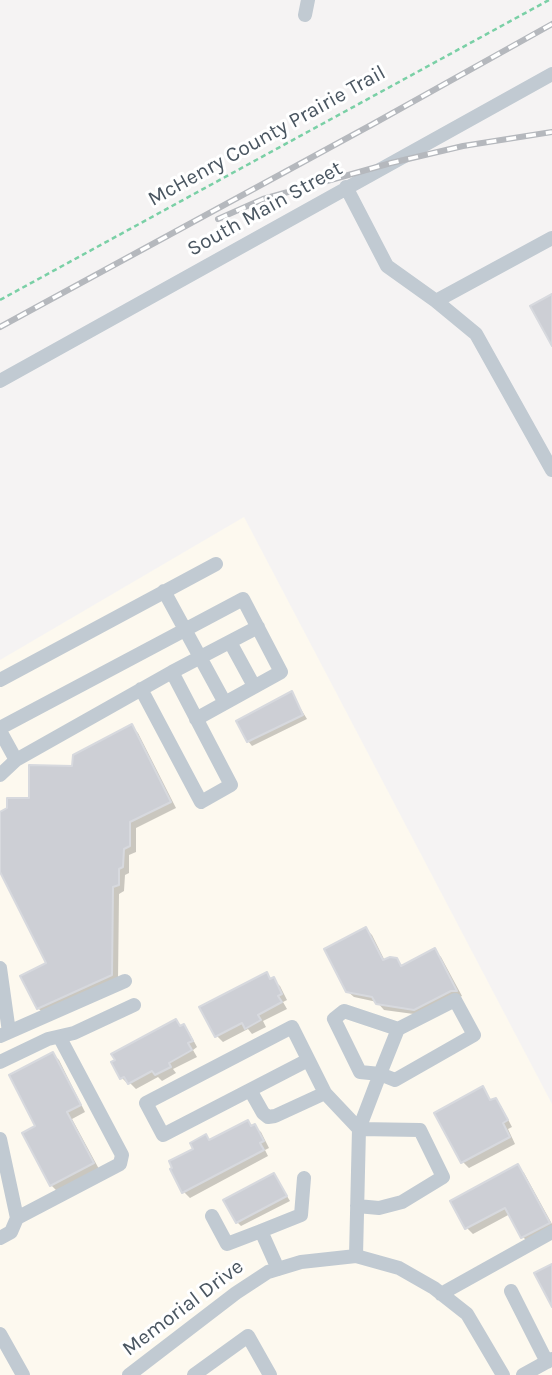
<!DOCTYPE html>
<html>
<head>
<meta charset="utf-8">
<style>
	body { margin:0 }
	canvas { display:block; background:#f5f3f3 }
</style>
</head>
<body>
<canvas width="552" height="1375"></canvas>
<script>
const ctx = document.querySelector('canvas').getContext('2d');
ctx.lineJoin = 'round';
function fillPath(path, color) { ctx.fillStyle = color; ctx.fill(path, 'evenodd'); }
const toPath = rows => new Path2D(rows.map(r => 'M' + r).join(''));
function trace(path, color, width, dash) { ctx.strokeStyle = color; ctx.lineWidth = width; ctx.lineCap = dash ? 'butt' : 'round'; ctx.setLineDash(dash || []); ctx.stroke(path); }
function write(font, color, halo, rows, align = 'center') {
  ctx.font = font + ' Karla,sans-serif'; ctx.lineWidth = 6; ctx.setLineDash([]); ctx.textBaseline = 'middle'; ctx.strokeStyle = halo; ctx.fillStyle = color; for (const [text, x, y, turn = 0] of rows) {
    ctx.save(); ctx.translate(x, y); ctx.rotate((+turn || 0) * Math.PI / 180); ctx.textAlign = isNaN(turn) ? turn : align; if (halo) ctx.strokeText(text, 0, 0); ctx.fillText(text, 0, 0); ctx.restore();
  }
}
const commercial = toPath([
	[244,517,552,1104,552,1375,0,1375,0,660]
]);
const shadow = toPath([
	[291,693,307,719,252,746,248,741],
	[132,727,138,733,176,808,136,828,136,852,129,855,129,873,125,875,124,891,119,894,118,981,44,1014,38,1008,49,964,0,859,0,813,30,800],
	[366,929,372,935,385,961,396,960,404,967,435,951,441,957,462,996,421,1015,384,1010,377,1002,354,997,347,991],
	[266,974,280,986,287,1000,283,1002,287,1009,263,1021,266,1027,252,1034,248,1029,223,1042,217,1036,202,1008],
	[176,1021,189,1032,197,1047,193,1050,197,1057,173,1069,176,1073,162,1081,158,1077,136,1089,130,1083,128,1084,122,1078],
	[53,1054,59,1060,85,1112,72,1119,99,1169,57,1191,51,1185,38,1127],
	[482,1088,492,1101,495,1100,501,1106,512,1127,508,1129,515,1144,469,1168,463,1162,436,1113],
	[248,1122,261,1132,269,1148,265,1150,268,1156,190,1198,184,1192,195,1149,206,1136,211,1142],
	[518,1166,524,1173,552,1224,552,1231,529,1243,523,1237,510,1214,473,1234,467,1228,452,1202],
	[274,1175,290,1201,241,1226,237,1222]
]);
const building = toPath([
	[552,294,552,346,530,306,552,294],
	[292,691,303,715,247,742,236,721,292,691],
	[132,724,171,802,130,822,130,846,124,849,123,867,119,869,119,885,113,887,112,975,37,1009,20,976,46,963,0,872,0,812,7,808,7,798,29,798,29,765,72,766,73,755,132,724],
	[366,927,383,960,390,957,397,958,401,966,435,948,457,991,451,991,414,1010,376,1004,372,997,346,992,324,949,366,927],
	[267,972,270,979,274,977,282,994,278,996,282,1002,258,1015,261,1020,245,1029,242,1023,215,1037,199,1007,267,972],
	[176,1019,180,1026,184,1024,193,1041,188,1043,192,1050,169,1063,171,1067,155,1075,152,1071,128,1084,124,1077,120,1079,111,1062,115,1060,111,1054,176,1019],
	[53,1052,81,1105,67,1112,94,1163,50,1186,22,1133,35,1126,9,1075,53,1052],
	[483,1086,490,1100,496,1098,508,1120,503,1123,510,1137,461,1163,434,1113,483,1086],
	[248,1120,251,1126,255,1124,264,1141,260,1143,264,1150,182,1193,170,1169,172,1168,169,1161,193,1149,190,1143,206,1134,209,1140,248,1120],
	[518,1164,550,1223,521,1238,505,1208,465,1229,450,1201,518,1164],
	[274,1173,287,1196,236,1223,223,1200,274,1173],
	[552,1264,552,1307,534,1273,552,1264]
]);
const path = toPath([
	[0,300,549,0]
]);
const minor = toPath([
	[305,15,308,0],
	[346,187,387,266,436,301,552,238],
	[436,301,476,334,552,470],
	[0,381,552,74],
	[164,591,225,703],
	[230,642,254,686],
	[0,680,216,564],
	[141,689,201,802,231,785,172,672],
	[0,728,243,599,281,672,196,719],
	[0,731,16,760,0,775],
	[16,760,172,672,258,627],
	[0,968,9,1032],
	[0,1036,125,981],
	[308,1060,163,1135,146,1103,292,1027,325,1093,359,1129,420,1130,443,1177,402,1202,379,1208,357,1206],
	[0,1062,48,1039,74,1033,134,1005],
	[250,1090,263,1113,268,1117,275,1116,325,1093],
	[0,1139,17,1218,11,1232,0,1238],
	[212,1216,227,1244,261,1231],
	[17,1218,120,1164,122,1155,60,1038],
	[356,1256,359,1129,380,1074,395,1080,474,1035,455,1000,398,1029,344,1011,334,1019,360,1072,380,1074,398,1029],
	[278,1269,261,1231,301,1215,304,1178],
	[511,1291,547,1362],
	[441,1294,552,1232],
	[0,1334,23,1375],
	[129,1375,236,1293,268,1272,301,1262,356,1256,399,1268,434,1288,467,1314,503,1375],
	[194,1375,248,1336,270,1375],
	[523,1375,552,1359]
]);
const rail = toPath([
	[218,219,263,199,391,163,463,146,552,132],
	[0,327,373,124,552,24]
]);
const streetNames = [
	["McHenry County Prairie Trail",267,136,-29],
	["South Main Street",265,209,-29],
	["Memorial Drive",183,1308,-37]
];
fillPath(commercial, '#fdf9ef');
fillPath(shadow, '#0003');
fillPath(building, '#cdcfd5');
trace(building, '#d7d9de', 2);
trace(path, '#7ad0a6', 2.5, [5, 3.5]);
trace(minor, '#c1cad2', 14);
trace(rail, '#b5b8bd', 6);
trace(rail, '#fff', 3.5, [10]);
write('21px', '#4a5661', '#fff', streetNames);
</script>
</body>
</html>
